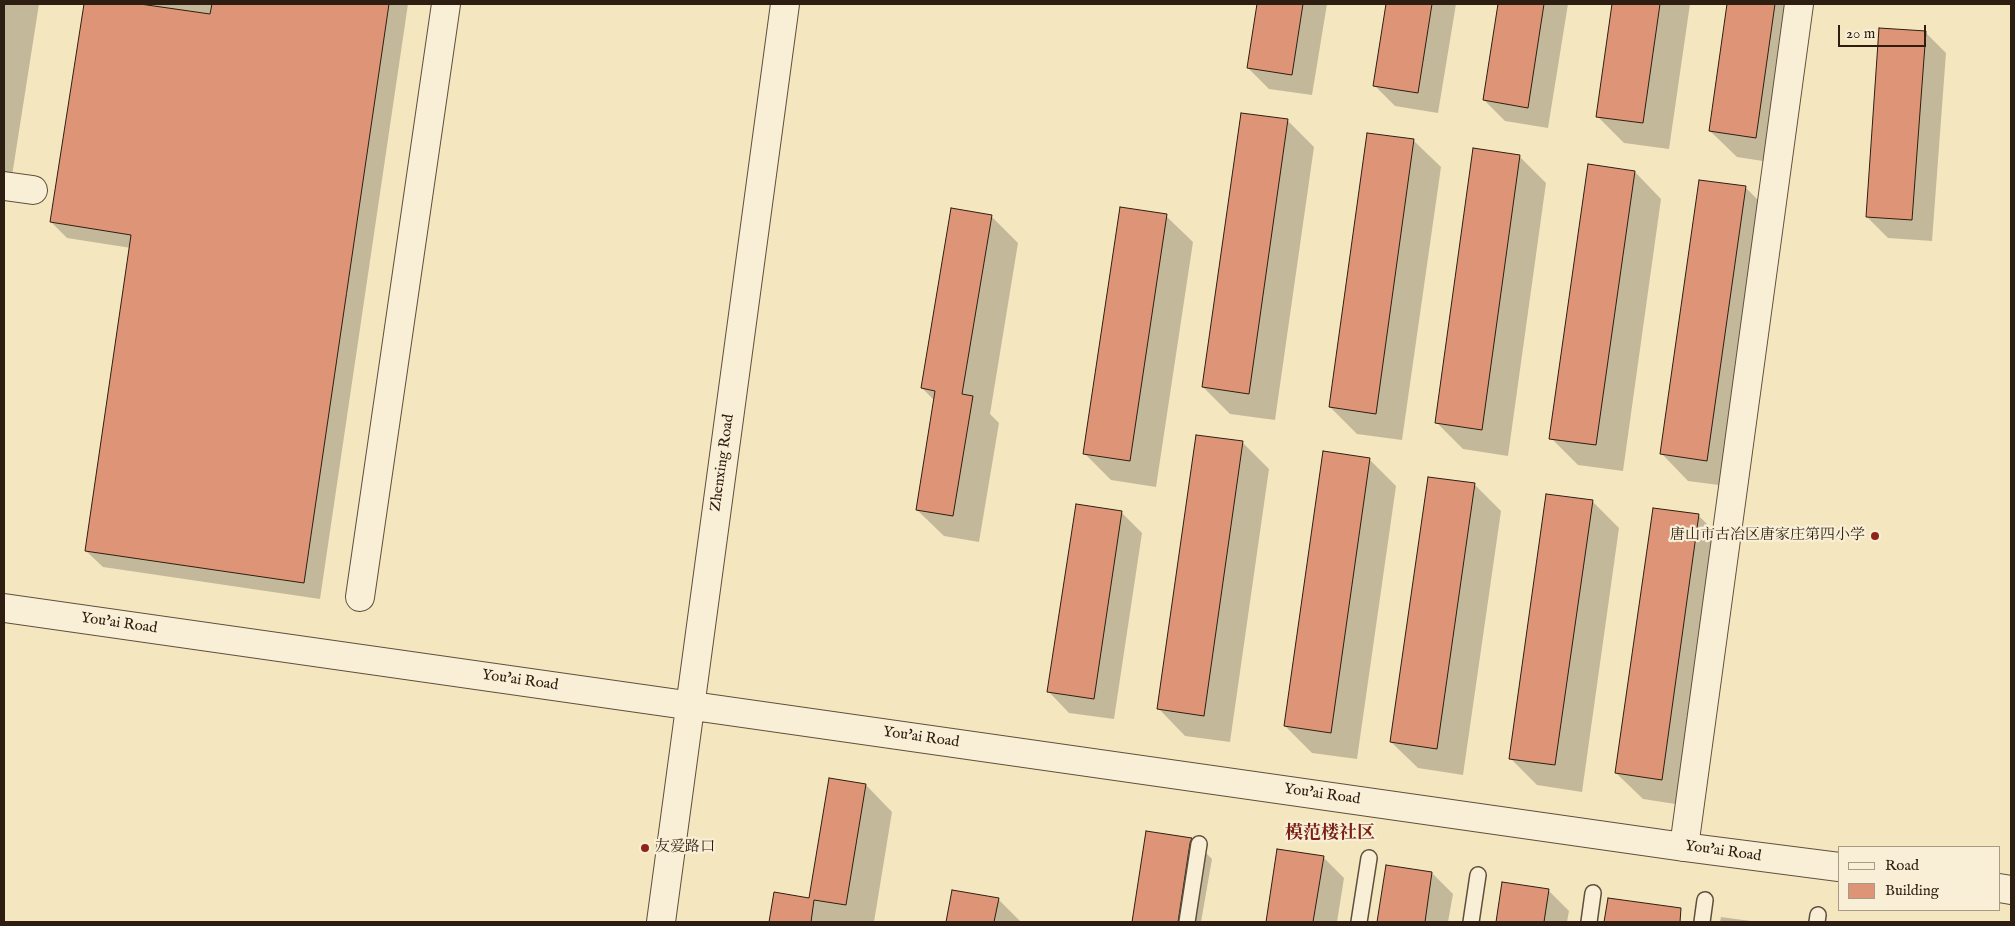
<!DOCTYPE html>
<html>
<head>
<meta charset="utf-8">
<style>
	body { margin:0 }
	#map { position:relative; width:2015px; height:926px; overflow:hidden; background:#f4e7c0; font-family:"IM FELL English",serif }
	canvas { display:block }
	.frame { position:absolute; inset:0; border:5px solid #2d1e11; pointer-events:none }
	.legend { position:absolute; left:1838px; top:846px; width:162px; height:65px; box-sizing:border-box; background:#f8efd6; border:1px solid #a79b87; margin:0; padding:6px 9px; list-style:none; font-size:15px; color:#2d1e11 }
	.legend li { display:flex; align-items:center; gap:10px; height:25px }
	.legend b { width:25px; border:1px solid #a79b87 }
	.scale { position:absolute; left:1838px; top:25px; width:88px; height:22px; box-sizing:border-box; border:2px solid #2d1e11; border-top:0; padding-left:6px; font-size:15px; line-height:18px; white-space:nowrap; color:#2d1e11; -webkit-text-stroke:4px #f8efd6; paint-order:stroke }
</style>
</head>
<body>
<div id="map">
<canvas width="2015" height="926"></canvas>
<div class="frame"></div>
<ul class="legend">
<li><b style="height:6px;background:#f8efd6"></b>Road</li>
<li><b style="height:14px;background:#de9577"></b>Building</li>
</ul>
<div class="scale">20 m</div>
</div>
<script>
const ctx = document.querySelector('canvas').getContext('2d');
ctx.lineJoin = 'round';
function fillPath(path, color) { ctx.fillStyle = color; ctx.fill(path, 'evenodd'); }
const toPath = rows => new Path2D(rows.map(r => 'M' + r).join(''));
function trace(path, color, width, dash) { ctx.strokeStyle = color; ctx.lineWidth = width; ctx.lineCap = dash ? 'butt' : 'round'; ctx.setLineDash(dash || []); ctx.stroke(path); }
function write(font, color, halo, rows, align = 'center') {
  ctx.font = font + ' "IM FELL English","Noto Serif SC",serif'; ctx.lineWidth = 4.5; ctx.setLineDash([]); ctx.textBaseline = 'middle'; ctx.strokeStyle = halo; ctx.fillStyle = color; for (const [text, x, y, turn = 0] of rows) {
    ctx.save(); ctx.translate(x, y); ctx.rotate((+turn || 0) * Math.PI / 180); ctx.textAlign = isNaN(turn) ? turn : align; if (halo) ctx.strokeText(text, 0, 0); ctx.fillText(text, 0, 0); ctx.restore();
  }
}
const shadow = toPath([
	[4,4,39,4,9,195,4,194],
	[85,4,408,4,320,599,103,567,86,551,131,248,67,238,51,222],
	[1258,4,1327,4,1312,95,1269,89,1248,68],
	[1387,4,1456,4,1438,113,1395,106,1374,85],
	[1499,4,1568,4,1548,128,1505,121,1484,100],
	[1613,4,1690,4,1669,149,1624,143,1597,116],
	[1728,4,1805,4,1782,164,1737,157,1710,131],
	[1925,32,1946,53,1932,241,1888,238,1867,217],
	[1287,120,1314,147,1275,420,1230,414,1203,387],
	[1368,134,1414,141,1441,167,1402,440,1357,434,1330,407],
	[1519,156,1546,183,1508,456,1463,449,1436,422],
	[1635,172,1661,199,1623,471,1578,465,1551,438],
	[1746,188,1772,214,1734,487,1688,481,1662,454],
	[991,216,1018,243,990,414,999,423,979,542,944,536,917,510,935,401,922,388],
	[1166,216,1193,242,1156,487,1111,480,1084,453],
	[1242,442,1269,469,1230,742,1185,736,1159,709],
	[1369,459,1396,486,1357,759,1312,753,1285,726],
	[1474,484,1501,511,1463,775,1418,768,1391,742],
	[1592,501,1619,528,1582,792,1537,785,1510,758],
	[1121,512,1142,533,1114,719,1069,713,1049,692],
	[1699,516,1725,542,1688,806,1643,799,1616,773],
	[866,785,892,812,874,922,770,922,775,893,810,899],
	[1147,832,1192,839,1212,859,1201,922,1133,922],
	[1278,851,1323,857,1344,878,1337,922,1267,922],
	[1387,866,1432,873,1453,894,1448,922,1379,922],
	[1503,884,1548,890,1569,911,1567,922,1497,922],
	[953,891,998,899,1021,922,948,922],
	[1609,899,1654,906,1671,922,1606,922],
	[1721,917,1758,922,1720,922]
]);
const building = toPath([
	[84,4,140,4,210,14,212,4,389,4,304,583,85,551,131,235,50,222,84,4],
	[1257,4,1303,4,1292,75,1247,68,1257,4],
	[1386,4,1432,4,1418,93,1373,86,1386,4],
	[1498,4,1544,4,1528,108,1483,100,1498,4],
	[1612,4,1660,4,1643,123,1596,117,1612,4],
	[1727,4,1775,4,1756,138,1709,131,1727,4],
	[1879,28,1926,31,1912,220,1866,217,1879,28],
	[1241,113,1288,119,1249,394,1202,387,1241,113],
	[1367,133,1414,139,1376,414,1329,407,1367,133],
	[1473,148,1520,155,1482,430,1435,423,1473,148],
	[1588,164,1635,171,1596,445,1549,439,1588,164],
	[1699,180,1746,186,1707,461,1660,454,1699,180],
	[1120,207,1167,214,1130,461,1083,454,1120,207],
	[951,208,992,215,962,394,973,396,953,516,916,510,935,391,921,388,951,208],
	[1196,435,1243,441,1204,716,1157,709,1196,435],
	[1323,451,1370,458,1331,733,1284,726,1323,451],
	[1428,477,1475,483,1437,749,1390,742,1428,477],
	[1546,494,1593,500,1555,765,1509,759,1546,494],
	[1076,504,1122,511,1094,699,1047,692,1076,504],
	[1653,508,1699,514,1662,780,1615,773,1653,508],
	[829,778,866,784,846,905,814,900,811,922,769,922,774,892,809,898,829,778],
	[1146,831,1192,838,1190,843,1178,922,1132,922,1146,831],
	[1277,849,1324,856,1313,922,1266,922,1277,849],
	[1386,865,1432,872,1425,922,1377,922,1386,865],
	[1502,882,1549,889,1544,922,1496,922,1502,882],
	[952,890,999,898,994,922,946,922,952,890],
	[1608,898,1681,908,1680,922,1604,922,1608,898]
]);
const service = toPath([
	[1187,922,1199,844],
	[1359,922,1369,858],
	[1471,922,1478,875],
	[1589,922,1593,893],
	[1702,922,1705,900],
	[1817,922,1818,915]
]);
const minor = toPath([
	[4,186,33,190],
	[360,597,446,4],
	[1684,847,1799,4]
]);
const tertiary = toPath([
	[4,608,1684,847,1839,867],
	[1999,888,2011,890],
	[661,922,785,4]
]);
const markers = [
	[1875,536,5,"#8f2418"],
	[645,848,5,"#8f2418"]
];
const streetNames = [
	["Zhenxing Road",723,463,-82],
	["You'ai Road",119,624,8],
	["You'ai Road",520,681,8],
	["You'ai Road",921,738,8],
	["You'ai Road",1322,795,8],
	["You'ai Road",1723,852,8]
];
const poiNames = [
	["唐山市古冶区唐家庄第四小学",1865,536],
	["友爱路口",655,848,"left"]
];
const quarterNames = [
	["模范楼社区",1330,834]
];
fillPath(shadow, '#0003');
fillPath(building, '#de9577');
trace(building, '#2d1e11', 1);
trace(service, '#5f503d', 18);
trace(minor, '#5f503d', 30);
trace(tertiary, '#5f503d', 30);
trace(service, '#f8efd6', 15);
trace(minor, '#f8efd6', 28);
trace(tertiary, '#f8efd6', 28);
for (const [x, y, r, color] of markers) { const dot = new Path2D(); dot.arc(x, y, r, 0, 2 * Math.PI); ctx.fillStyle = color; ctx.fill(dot); trace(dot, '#f8efd6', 2); }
write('15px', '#2d1e11', '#f8efd6', streetNames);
write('15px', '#2d1e11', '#f8efd6', poiNames, 'right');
write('bold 18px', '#7a1f14', '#f8efd6', quarterNames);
</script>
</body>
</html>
